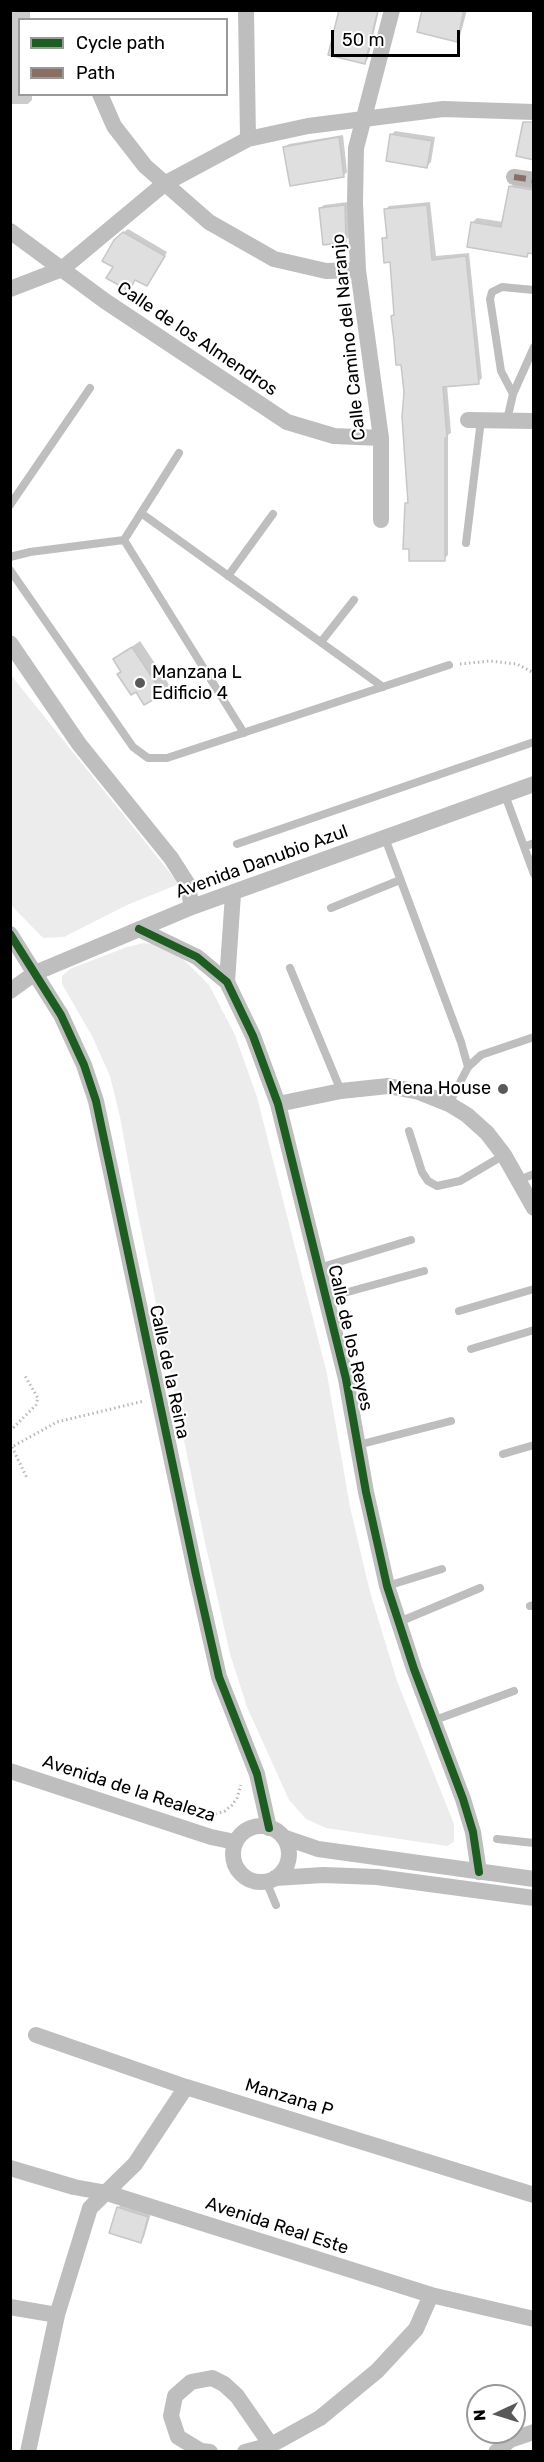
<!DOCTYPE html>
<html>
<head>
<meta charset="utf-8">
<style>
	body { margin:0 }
	#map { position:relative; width:544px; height:2462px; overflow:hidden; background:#fff; font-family:Rubik,sans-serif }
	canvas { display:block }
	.frame { position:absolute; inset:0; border:12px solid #000; pointer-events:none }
	.legend { position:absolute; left:18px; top:18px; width:210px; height:78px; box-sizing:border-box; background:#fff; border:2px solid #999; margin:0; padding:8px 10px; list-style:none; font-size:18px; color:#000 }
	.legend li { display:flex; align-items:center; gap:12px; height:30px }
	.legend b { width:30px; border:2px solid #999 }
	.north { position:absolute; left:466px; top:2384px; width:60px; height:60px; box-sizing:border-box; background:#fff; border:2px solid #999; border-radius:50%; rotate:266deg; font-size:16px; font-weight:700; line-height:24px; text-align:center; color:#000 }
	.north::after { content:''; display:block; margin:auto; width:21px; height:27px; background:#595959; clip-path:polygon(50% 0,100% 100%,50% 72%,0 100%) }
	.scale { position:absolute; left:331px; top:30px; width:129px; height:27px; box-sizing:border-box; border:3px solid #000; border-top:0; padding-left:8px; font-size:18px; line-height:21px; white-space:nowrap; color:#000; -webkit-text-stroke:4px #fff; paint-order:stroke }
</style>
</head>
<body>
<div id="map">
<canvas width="544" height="2462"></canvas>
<div class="frame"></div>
<ul class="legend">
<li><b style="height:8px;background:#1b5e20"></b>Cycle path</li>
<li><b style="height:8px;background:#8d6e63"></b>Path</li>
</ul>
<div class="north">N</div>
<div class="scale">50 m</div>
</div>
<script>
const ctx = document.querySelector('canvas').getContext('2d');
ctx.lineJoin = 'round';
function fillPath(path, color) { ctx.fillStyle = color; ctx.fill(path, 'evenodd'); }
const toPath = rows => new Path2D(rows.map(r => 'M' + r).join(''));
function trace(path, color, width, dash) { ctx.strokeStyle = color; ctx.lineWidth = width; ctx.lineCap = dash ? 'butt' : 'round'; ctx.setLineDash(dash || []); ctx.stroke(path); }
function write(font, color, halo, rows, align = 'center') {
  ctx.font = font + ' Rubik,sans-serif'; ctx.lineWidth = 4.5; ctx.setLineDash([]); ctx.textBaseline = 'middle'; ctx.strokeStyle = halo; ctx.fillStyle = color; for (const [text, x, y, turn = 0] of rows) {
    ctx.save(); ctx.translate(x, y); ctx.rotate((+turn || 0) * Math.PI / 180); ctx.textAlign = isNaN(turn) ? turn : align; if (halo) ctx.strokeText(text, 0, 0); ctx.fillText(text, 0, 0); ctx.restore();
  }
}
const green = toPath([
	[10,674,179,884,127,905,64,937,43,938,11,905],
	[144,943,160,945,179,955,209,985,235,1035,257,1097,327,1374,350,1507,370,1592,397,1681,454,1824,454,1842,447,1846,326,1828,306,1819,289,1800,247,1707,230,1654,204,1538,137,1210,120,1117,110,1076,92,1036,62,984,62,976,70,969,127,947]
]);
const shadow = toPath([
	[10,10,30,10,30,20,20,20,20,94,32,94,32,100,28,104,10,104],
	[341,10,379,10,368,59,364,62],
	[423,10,467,10,460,36,457,40],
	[395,131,435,137,431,162,427,166,391,135],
	[343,135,347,172,344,175,285,147,289,144],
	[515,182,534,186,534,253,530,252,526,256,469,246,473,222,477,218,504,222,511,187],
	[348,202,349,237,346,240,320,208,324,205],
	[430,202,436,256,469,253,482,378,478,382,447,385,451,433,448,435,448,555,444,559,406,503,409,500,405,392,402,363,393,316,395,313,391,261,383,239,388,234,385,210,389,206],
	[128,229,167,252,147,285,136,278,129,289,115,266,119,236],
	[140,641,170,686,162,693,144,703,115,659],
	[121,2204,151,2213,144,2237,141,2241,118,2208]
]);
const building = toPath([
	[339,10,378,10,365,64,328,55,339,10],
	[422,10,464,10,457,42,417,32,422,10],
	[523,122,534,122,534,160,516,156,523,122],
	[390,134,432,141,427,168,386,161,390,134],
	[339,137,344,177,290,186,283,147,339,137],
	[509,186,534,190,534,254,528,253,527,257,467,247,471,222,501,227,509,186],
	[345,205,346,242,323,245,319,208,345,205],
	[427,205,432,260,466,256,479,384,443,387,447,438,445,438,445,561,409,561,409,549,403,549,405,503,408,503,402,417,404,392,401,365,396,365,394,341,391,316,394,315,390,262,384,263,382,238,387,238,384,209,427,205],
	[123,232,165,256,147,286,135,280,129,291,106,278,113,267,102,261,114,240,123,232],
	[132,647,163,694,144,705,136,692,131,695,117,674,121,672,113,659,132,647],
	[117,2207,148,2217,141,2243,109,2233,117,2207]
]);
const path = toPath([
	[460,664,490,661,517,664,534,673],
	[10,1431,36,1405,38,1398,25,1376],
	[10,1443,27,1478],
	[10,1448,57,1422,144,1401],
	[207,1817,225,1811,232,1805,237,1798,241,1785]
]);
const lane = toPath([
	[513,394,501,371,490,299,492,292,502,287,534,290],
	[507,420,513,394,534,347],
	[10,505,90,388],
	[141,513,383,687],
	[124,540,244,733],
	[124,540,179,453],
	[466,543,481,420],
	[10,557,30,552,124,540],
	[10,570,133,747,148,758,167,758,449,665],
	[228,576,273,514],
	[321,642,354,600],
	[505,795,534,874],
	[385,838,461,1042,468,1067],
	[237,844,534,742],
	[524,847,534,843],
	[331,908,400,880],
	[290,968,341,1091],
	[449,1104,468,1067,481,1055,534,1037],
	[409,1131,422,1172,428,1181,437,1186,460,1181,504,1155],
	[519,1180,534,1174],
	[319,1268,411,1240],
	[326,1298,424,1271],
	[459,1311,534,1289],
	[471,1349,534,1330],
	[358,1445,451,1421],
	[503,1454,534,1445],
	[387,1586,442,1569],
	[530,1606,534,1605],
	[399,1622,480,1588],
	[435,1720,514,1691],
	[497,1839,534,1843],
	[266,1881,276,1905]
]);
const street = toPath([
	[246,10,248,139],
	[100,94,114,126,145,166,209,222,274,259,326,271,358,270],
	[514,177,534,180],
	[10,231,105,301,287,422,334,436,381,438],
	[10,289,62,269,164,184,248,139,308,126,443,109,534,112],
	[468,420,534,421],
	[381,520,381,438,358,270,355,203,356,148,392,10],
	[10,643,79,744,171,858,187,883,192,907],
	[139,929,197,957,227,982,253,1036,278,1104,346,1379,366,1492,387,1586,414,1669,463,1799,473,1832,479,1872],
	[10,934,61,1015,84,1065,96,1101,196,1575,219,1677,257,1774,269,1828],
	[227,982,233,894],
	[10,991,35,973,192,907,534,784],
	[278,1104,341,1091,388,1086,419,1092,449,1104,467,1115,487,1133,504,1155,534,1208],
	[10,1771,211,1837,235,1842],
	'233 1854a28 28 0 1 1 56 0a28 28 0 1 1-56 0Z',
	[283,1837,318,1849,534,1879],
	[275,1878,323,1875,377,1877,534,1898],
	[36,2035,186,2087,534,2195],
	[10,2168,74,2187,107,2193,431,2295,534,2319],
	[10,2307,57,2315],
	[28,2452,57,2315,90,2208,135,2164,186,2087],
	[210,2452,201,2451,178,2437,171,2416,175,2396,191,2382,212,2378,224,2384,237,2396,271,2445],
	[245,2452,271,2445,320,2418,377,2371,416,2329,431,2295],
	[496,2452,510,2440,534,2432]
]);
const quiet = toPath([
	[514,177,534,180]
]);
const cycleway = toPath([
	[139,929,197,957,227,982,253,1036,278,1104,346,1379,366,1492,387,1586,414,1669,463,1799,473,1832,479,1872],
	[10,934,61,1015,84,1065,96,1101,196,1575,219,1677,257,1774,269,1828]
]);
const markers = [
	[140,683,6,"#595959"],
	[503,1089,6,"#595959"]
];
const streetNames = [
	["Calle Camino del Naranjo",349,337,-96],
	["Calle de los Almendros",197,339,34],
	["Avenida Danubio Azul",262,862,-20],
	["Calle de los Reyes",350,1338,77],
	["Calle de la Reina",169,1372,78],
	["Avenida de la Realeza",129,1789,18],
	["Manzana P",289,2098,17],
	["Avenida Real Este",277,2226,18]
];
const poiNames = [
	["Manzana L",152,673],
	["Edificio 4",152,694],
	["Mena House",491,1089,"right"]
];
fillPath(green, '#ececec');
fillPath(shadow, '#0003');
fillPath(building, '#dfdfdf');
trace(building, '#c7c7c7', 1.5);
trace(path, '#b9b9b9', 3, [1.5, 3]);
trace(lane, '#bebebe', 8);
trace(street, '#bebebe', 16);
trace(quiet, '#8d6e63', 6, [12, 6]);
trace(cycleway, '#1b5e20', 8);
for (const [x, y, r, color] of markers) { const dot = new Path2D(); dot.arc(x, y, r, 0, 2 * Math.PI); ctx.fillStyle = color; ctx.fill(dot); trace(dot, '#fff', 2); }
write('18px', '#000', '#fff', streetNames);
write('18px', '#000', '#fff', poiNames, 'left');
</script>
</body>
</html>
